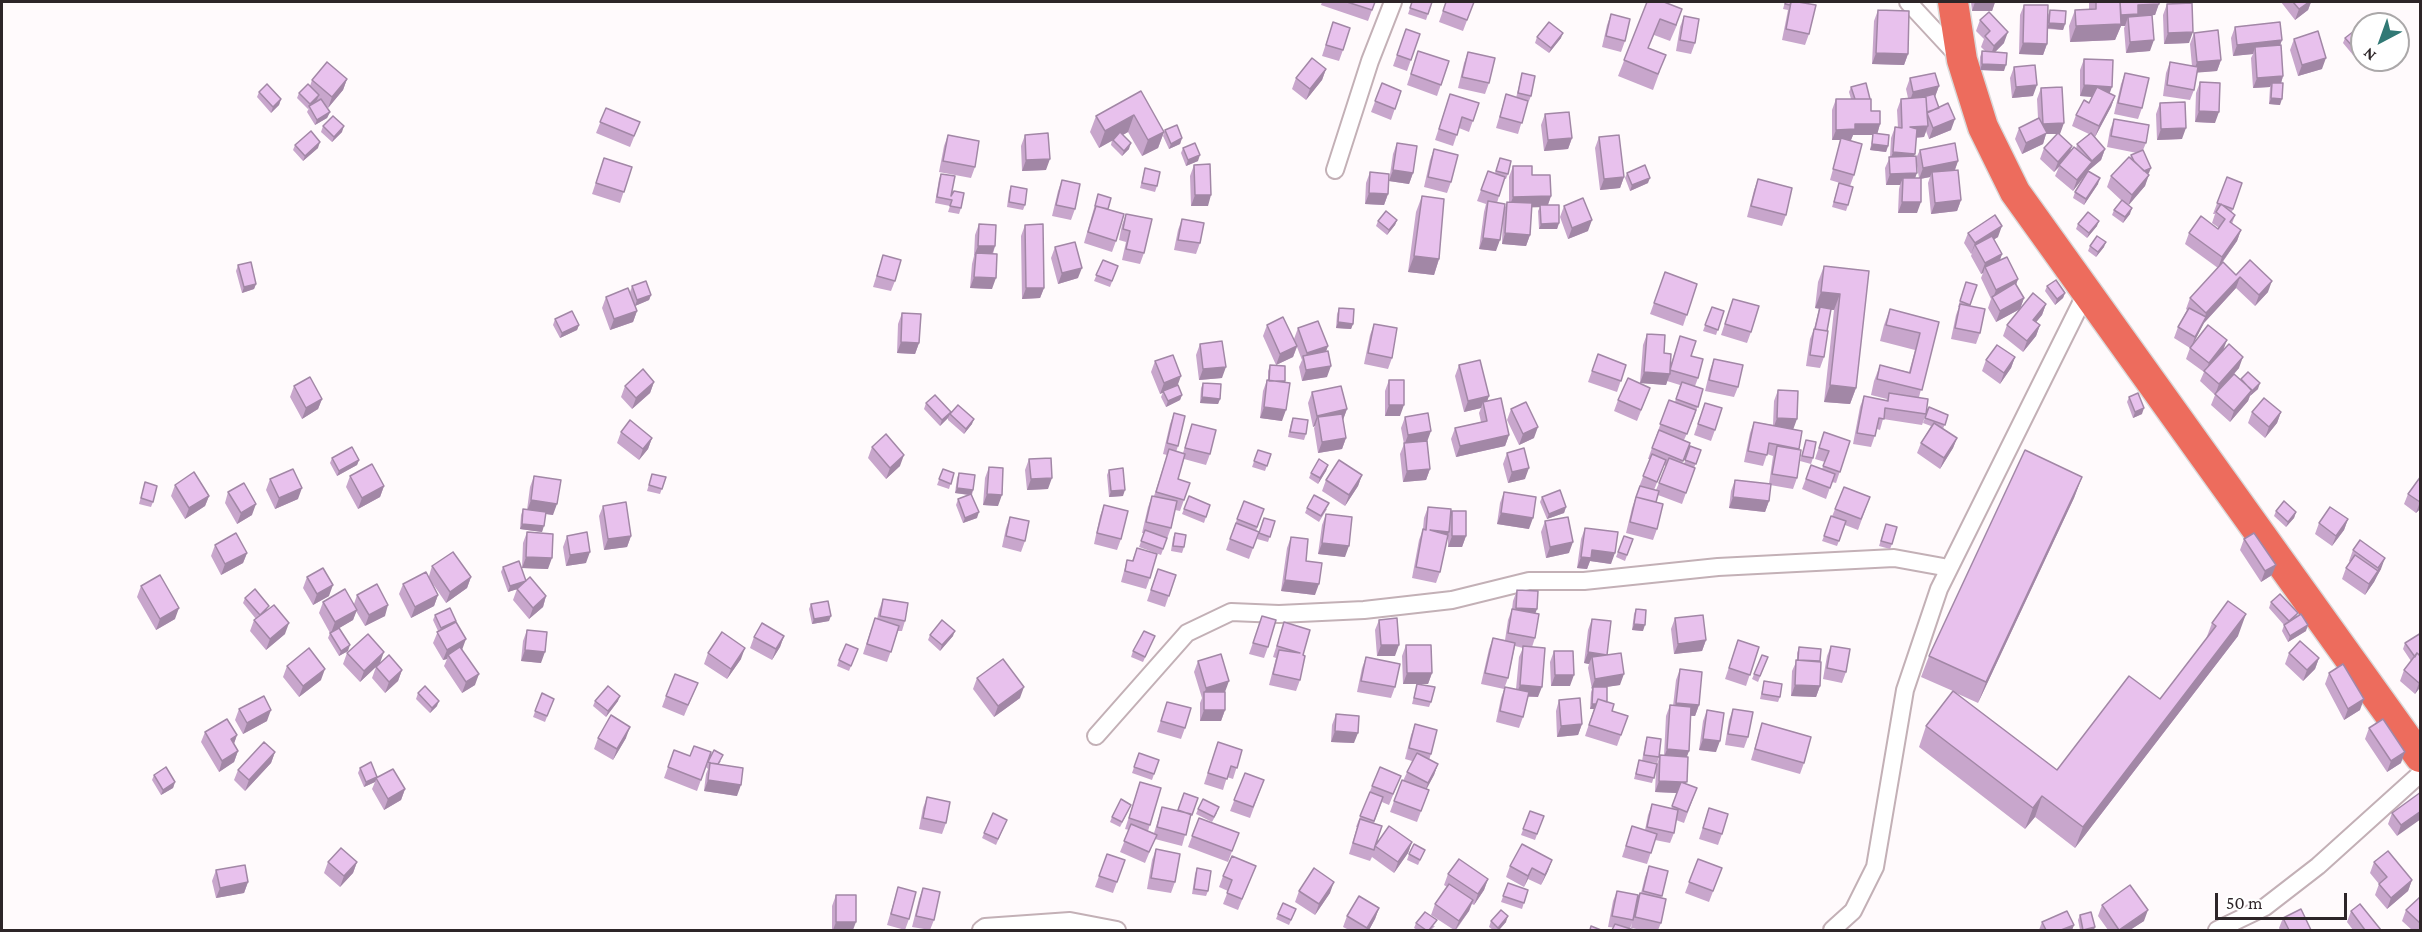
<!DOCTYPE html>
<html>
<head>
<meta charset="utf-8">
<style>
	body { margin:0 }
	#map { position:relative; width:2422px; height:932px; overflow:hidden; background:#fffafc; font-family:"Crimson Pro",serif }
	canvas { display:block }
	.frame { position:absolute; inset:0; border:3px solid #2d2528; pointer-events:none }
	.north { position:absolute; left:2350px; top:12px; width:60px; height:60px; box-sizing:border-box; background:#fff; border:2px solid #aba8a9; border-radius:50%; rotate:221deg; font-size:16px; font-weight:700; line-height:24px; text-align:center; color:#2d2528 }
	.north::after { content:''; display:block; margin:auto; width:21px; height:27px; background:#317975; clip-path:polygon(50% 0,100% 100%,50% 72%,0 100%) }
	.scale { position:absolute; left:2215px; top:893px; width:132px; height:27px; box-sizing:border-box; border:3px solid #2d2528; border-top:0; padding-left:8px; font-size:18px; line-height:21px; white-space:nowrap; color:#2d2528; -webkit-text-stroke:4px #fff; paint-order:stroke }
</style>
</head>
<body>
<div id="map">
<canvas width="2422" height="932"></canvas>
<div class="frame"></div>
<div class="north">N</div>
<div class="scale">50 m</div>
</div>
<script>
const ctx = document.querySelector('canvas').getContext('2d');
ctx.lineJoin = 'round';
const toPath = rows => new Path2D(rows.map(r => 'M' + r).join(''));
function trace(path, color, width, dash) { ctx.strokeStyle = color; ctx.lineWidth = width; ctx.lineCap = dash ? 'butt' : 'round'; ctx.setLineDash(dash || []); ctx.stroke(path); }
function fillPath(path, color) { ctx.fillStyle = color; ctx.fill(path, 'evenodd'); }
const street = toPath([
	[1908,2,1959,57],
	[1335,170,1370,61,1393,2],
	[1096,736,1187,633,1231,612,1279,614,1364,610,1452,600,1529,581,1584,581,1718,567,1894,558,1949,568],
	[981,930,985,927,1070,921,1117,930],
	[1832,930,1853,911,1875,867,1905,690,1939,589,2087,291],
	[2217,930,2265,907,2318,866,2420,774]
]);
const highway = toPath([
	[1953,2,1962,60,1983,127,2015,192,2420,757]
]);
const wall = toPath([
	[1322,2,1375,2,1368,21,1321,5],
	[1412,2,1432,2,1426,20,1408,14],
	[1446,2,1474,2,1463,31,1439,22],
	[1647,2,1677,25,1670,41,1654,35,1648,48,1660,71,1653,90,1618,76],
	[1785,2,1798,2,1809,34,1805,45,1782,40,1788,10,1783,9],
	[1971,2,1995,2,1992,11,1972,11],
	[2089,2,2159,2,2155,15,2138,16,2137,17,2150,51,2126,53,2124,28,2125,26,2121,26,2115,40,2070,42,2069,26,2075,10,2089,9],
	[2281,2,2311,2,2308,10,2295,20],
	[2167,4,2189,43,2164,44,2163,15],
	[2024,5,2048,15,2050,10,2065,24,2063,30,2048,29,2047,44,2043,55,2019,54,2020,15],
	[1878,10,1908,54,1904,65,1872,64,1874,21],
	[1611,14,1625,41,1621,52,1602,47,1607,25],
	[1684,16,1695,43,1691,54,1676,51,1680,27],
	[1980,20,2004,43,1995,52,2004,71,1980,70,1980,57,1982,51,1985,51,1981,47,1984,39,1976,31],
	[1333,22,1343,50,1339,61,1322,56],
	[2235,27,2282,40,2280,45,2283,76,2281,83,2280,105,2269,104,2270,87,2253,88,2251,58,2253,54,2233,56,2231,38],
	[1406,29,1420,34,1407,71,1393,66],
	[2194,33,2221,60,2217,71,2197,72,2194,90,2190,100,2163,96,2166,73,2170,62,2192,66,2190,44],
	[1537,37,1561,38,1549,53,1535,43],
	[2345,38,2362,41,2361,48,2353,55,2343,43],
	[2294,39,2322,69,2298,76,2290,50],
	[1418,51,1449,61,1437,96,1407,85],
	[1468,52,1489,83,1485,94,1458,88,1464,63],
	[2084,59,2109,94,2115,96,2111,107,2095,137,2105,149,2101,160,2088,171,2098,184,2084,205,2073,198,2075,192,2087,173,2073,191,2055,176,2059,167,2054,172,2040,159,2044,148,2058,134,2046,134,2043,144,2022,154,2015,139,2019,128,2038,118,2037,99,2041,88,2060,134,2058,134,2072,146,2069,153,2076,149,2077,144,2089,134,2072,126,2076,115,2089,103,2092,97,2080,96,2080,70],
	[2014,67,2033,96,2012,98,2010,78],
	[1326,69,1322,80,1306,100,1292,89,1296,78],
	[1522,73,1531,96,1529,101,1528,101,1518,134,1496,128,1506,94,1516,98],
	[2125,73,2142,108,2138,119,2114,114,2121,84],
	[1910,78,1939,86,1935,96,1939,108,1951,130,1929,139,1926,131,1924,137,1916,138,1914,156,1916,158,1920,150,1958,161,1955,170,1961,200,1957,211,1931,214,1928,183,1930,177,1921,179,1917,213,1898,213,1899,189,1900,185,1886,185,1885,168,1890,157,1891,138,1895,127,1898,128,1897,110,1901,99,1908,98,1906,89],
	[1917,166,1919,178,1915,178],
	[347,79,343,90,328,108,325,105,330,112,327,118,315,125,307,112,309,108,308,109,297,98,299,93,310,86,312,80],
	[2200,82,2215,123,2195,122,2196,93],
	[1382,83,1401,91,1391,120,1371,112],
	[1851,87,1880,124,1877,134,1888,146,1886,152,1870,150,1873,135,1853,135,1851,140,1849,140,1854,175,1850,186,1830,180,1841,140,1832,140,1832,110,1836,99,1851,99,1849,92],
	[1141,91,1164,132,1158,148,1142,156,1128,132,1123,135,1129,149,1122,156,1111,145,1112,140,1099,148,1090,132,1096,116],
	[259,92,281,99,279,105,271,113,257,97],
	[1450,94,1479,103,1469,132,1459,128,1453,146,1435,140],
	[2160,103,2182,139,2157,140,2156,114],
	[606,108,640,122,630,147,596,133],
	[1545,114,1572,138,1568,149,1544,151,1541,125],
	[2114,119,2146,143,2143,150,2149,173,2148,174,2145,186,2128,205,2130,214,2123,223,2112,215,2114,210,2122,201,2107,187,2111,176,2130,158,2131,155,2137,153,2107,147,2110,130],
	[323,126,342,132,332,142,321,132],
	[1165,130,1182,138,1180,144,1169,149,1163,136],
	[948,135,975,167,971,178,939,172,944,146],
	[1025,135,1046,170,1022,171,1021,146],
	[1599,137,1624,177,1620,188,1600,190,1595,148],
	[1397,143,1413,173,1409,184,1389,181,1393,154],
	[295,145,318,148,303,161,293,150],
	[1183,148,1198,161,1186,166,1181,153],
	[1434,149,1451,182,1447,193,1424,187,1430,160],
	[604,158,632,167,620,203,592,194],
	[1500,158,1508,174,1506,179,1504,179,1497,203,1496,251,1479,249,1484,212,1486,204,1477,201,1488,171,1495,173],
	[1194,165,1208,206,1191,206,1190,176],
	[1513,166,1532,175,1551,196,1548,205,1559,223,1557,229,1539,229,1538,211,1540,207,1532,207,1530,235,1526,246,1502,244,1503,213,1507,202,1509,202,1509,177],
	[1145,168,1157,186,1155,192,1140,188],
	[1370,172,1388,194,1384,205,1365,204,1366,183],
	[1627,173,1648,183,1630,191,1625,178],
	[941,174,951,196,961,208,959,214,948,212,950,206,935,203,939,179],
	[2227,177,2242,183,2232,212,2235,215,2232,224,2241,230,2237,241,2220,266,2268,292,2255,306,2236,288,2204,323,2192,346,2224,349,2239,368,2234,374,2240,380,2258,389,2250,396,2248,401,2230,422,2211,405,2215,395,2200,381,2204,372,2186,359,2190,348,2174,338,2178,327,2187,310,2186,309,2190,298,2218,268,2185,244,2189,233,2219,228,2212,223,2215,214,2213,214],
	[1758,179,1786,215,1782,226,1747,217,1754,190],
	[1062,180,1075,209,1071,220,1052,216,1058,191],
	[1839,183,1848,205,1846,211,1832,207],
	[1011,186,1025,205,1023,210,1007,207,1009,192],
	[1098,194,1108,209,1116,241,1112,252,1084,243],
	[1422,196,1439,259,1434,275,1408,272,1416,212],
	[1564,206,1588,231,1568,239,1560,217],
	[1126,214,1144,253,1140,264,1122,260,1126,242,1119,240,1122,225],
	[1182,219,1200,243,1196,254,1174,250,1178,230],
	[1397,220,1395,225,1387,235,1376,226,1378,221],
	[979,224,995,246,993,254,992,289,970,288,972,264,974,256,975,235],
	[2078,224,2097,226,2087,238,2076,229],
	[1025,225,1044,288,1040,298,1022,299,1021,236],
	[1968,233,1998,237,1994,239,2002,254,2000,260,2018,279,2016,285,2024,298,2020,309,1996,322,1988,308,1991,299,1981,278,1983,273,1981,274,1971,256,1972,253,1971,254,1964,243],
	[2090,246,2104,247,2096,257,2088,251],
	[1055,247,1078,278,1058,284,1051,258],
	[883,255,895,281,891,291,873,287],
	[1103,260,1118,266,1110,287,1094,281],
	[238,265,256,284,254,289,242,293,236,271],
	[1824,266,1869,271,1856,388,1850,404,1824,402,1834,310,1831,310,1827,331,1824,357,1820,368,1806,366,1810,339,1814,329,1819,309,1815,308,1818,282],
	[1665,272,1697,284,1683,326,1650,314],
	[1966,282,1977,285,1970,306,1980,333,1976,344,1951,339,1956,315,1959,307,1958,307],
	[632,286,651,295,649,300,635,306,637,311,633,322,610,330,602,308,606,297,630,292],
	[2047,286,2065,293,2063,298,2055,305,2045,291],
	[1733,299,1751,332,1747,343,1721,335],
	[2046,304,2042,315,2036,322,2040,325,2036,336,2023,352,2003,336,2007,325],
	[1712,307,1724,311,1716,335,1703,331],
	[1339,308,1353,324,1351,329,1336,328,1337,314],
	[1890,309,1939,322,1919,397,1926,414,1922,425,1883,419,1880,430,1877,429,1871,447,1853,444,1860,407,1864,396,1886,400,1887,399,1871,395,1874,381,1880,365,1909,372,1915,350,1880,341,1884,325],
	[902,313,919,343,915,354,897,353,898,324],
	[555,319,579,325,577,330,560,338,553,325],
	[1374,324,1392,358,1388,369,1364,364,1370,335],
	[1267,325,1294,339,1298,328,1328,346,1326,351,1327,377,1302,381,1299,367,1302,360,1297,347,1293,357,1276,365,1263,336],
	[1647,334,1664,353,1670,367,1680,336,1691,356,1698,378,1695,386,1703,389,1694,418,1684,440,1690,443,1682,463,1684,464,1690,446,1701,450,1694,468,1695,468,1682,504,1658,495,1656,502,1657,529,1653,540,1626,533,1632,508,1639,487,1650,459,1648,459,1669,400,1675,402,1680,385,1667,381,1666,385,1640,383,1643,345],
	[1664,465,1666,466,1656,490,1654,490],
	[1200,344,1222,378,1199,380,1196,355],
	[1598,354,1626,365,1617,392,1588,382],
	[2015,357,2011,368,2000,384,1982,371,1986,360],
	[1714,359,1738,387,1734,397,1705,391,1710,370],
	[1155,361,1178,385,1182,395,1180,400,1166,407,1161,397,1163,392,1160,394,1151,372],
	[1270,365,1285,381,1282,421,1260,418,1263,391,1267,380,1268,380,1268,371],
	[1459,365,1489,396,1487,401,1509,435,1505,446,1456,457,1451,439,1455,428,1481,422,1479,413,1481,408,1464,412,1455,376],
	[1389,380,1400,416,1385,416,1385,391],
	[654,382,650,393,632,409,621,397,625,386],
	[1203,383,1220,399,1218,404,1200,403,1201,388],
	[294,386,322,399,318,409,302,419,290,397],
	[1650,388,1637,421,1614,411,1618,400],
	[1778,390,1793,429,1802,431,1798,450,1797,478,1793,489,1770,485,1769,501,1765,512,1729,508,1731,491,1735,480,1769,484,1773,456,1767,454,1763,466,1744,462,1750,433,1754,422,1773,425,1774,401],
	[1312,392,1347,409,1343,419,1346,438,1342,449,1318,453,1314,428,1315,426,1313,427,1308,403],
	[2129,397,2142,414,2133,418,2127,402],
	[926,403,951,412,972,424,964,434,948,420,948,418,940,426,924,409],
	[1705,403,1715,430,1711,441,1694,435],
	[1929,407,1948,415,1943,429,1957,438,1953,448,1940,469,1917,453,1921,443,1931,426,1923,423],
	[1511,409,1534,438,1519,445,1507,420],
	[2252,412,2281,412,2277,423,2265,438,2248,423],
	[1174,413,1178,446,1176,452,1183,453,1192,424,1210,454,1206,465,1184,459,1178,479,1184,500,1180,511,1175,510,1171,528,1161,555,1139,547,1144,533,1142,533,1148,507,1152,496,1154,496,1167,455,1163,454,1170,424],
	[1405,417,1427,442,1430,469,1426,480,1403,482,1400,454,1404,444,1401,428],
	[1293,418,1306,434,1304,440,1288,437,1291,423],
	[621,432,652,438,648,449,639,460,617,443],
	[1824,432,1850,441,1836,483,1832,482,1826,499,1802,489,1811,465,1822,469,1825,462,1815,459],
	[1806,440,1813,458,1811,464,1800,461],
	[872,447,900,466,886,479,868,458],
	[1258,450,1271,454,1265,471,1252,467],
	[1507,453,1525,479,1508,483,1503,464],
	[332,458,359,460,357,465,337,476,330,463],
	[1029,459,1048,489,1027,490,1025,470],
	[1328,465,1326,471,1318,484,1309,478,1311,473],
	[989,467,998,506,983,505,985,478],
	[943,469,954,473,949,489,937,485],
	[1109,470,1123,496,1109,497,1107,475],
	[959,473,973,490,972,495,977,518,963,523,956,505,958,499,968,495,955,493,957,478],
	[652,474,666,477,660,494,647,491],
	[1362,475,1358,486,1345,506,1322,491,1326,480],
	[350,476,384,486,380,497,358,509,346,487],
	[534,476,553,515,545,514,542,532,520,529,521,515,523,509,527,510,530,487],
	[2421,476,2421,508,2416,513,2404,504,2408,494],
	[2082,477,2074,498,1978,703,1956,693,2057,770,2160,699,2206,639,2212,623,2238,636,2075,848,2035,817,2025,829,1919,747,1926,726,1953,691,1921,677,1929,656],
	[270,479,298,499,275,509,266,490],
	[145,482,153,502,151,507,139,504],
	[175,485,209,496,205,506,185,519,171,496],
	[1844,487,1870,497,1858,530,1845,525,1837,546,1822,541],
	[228,492,252,515,237,524,225,503],
	[1504,492,1529,529,1497,524,1500,503],
	[1189,496,1210,505,1204,523,1182,514],
	[1542,497,1566,507,1564,513,1547,519,1540,502],
	[1104,505,1121,539,1117,550,1094,544,1100,516],
	[603,506,631,536,627,547,604,550,599,516],
	[1428,507,1451,515,1452,511,1466,536,1462,547,1448,547,1448,534,1440,572,1436,583,1412,578,1419,540,1423,529,1424,518],
	[1307,508,1327,509,1319,522,1305,513],
	[1264,509,1256,531,1259,532,1249,559,1226,550,1237,519],
	[2276,511,2296,512,2294,518,2286,527,2274,516],
	[1326,514,1345,557,1318,554,1322,525],
	[1010,517,1025,541,1021,552,1002,547,1006,528],
	[1264,518,1275,521,1268,542,1257,539],
	[2348,519,2344,530,2332,546,2315,534,2319,523],
	[1545,521,1569,553,1546,558,1541,532],
	[1886,524,1892,544,1890,549,1879,546],
	[1585,528,1611,564,1590,561,1587,569,1577,568,1581,539],
	[527,532,548,569,522,568,523,543],
	[1175,533,1184,547,1182,553,1171,551,1173,538],
	[567,536,586,563,566,566,563,547],
	[1624,536,1633,539,1625,561,1616,557],
	[1291,537,1315,595,1281,591,1287,548],
	[2244,539,2272,575,2261,582,2240,550],
	[215,545,247,553,243,563,221,575,211,556],
	[1137,548,1150,578,1146,589,1121,582,1127,560,1132,561],
	[2353,550,2381,569,2377,576,2374,582,2365,595,2342,579,2346,568,2350,562,2349,561],
	[432,566,471,577,467,588,446,603,433,584,438,595,434,606,411,618,399,594,403,584,429,576],
	[503,567,526,581,546,596,543,607,529,619,513,600,517,589,508,592,501,572],
	[1158,569,1176,575,1165,607,1147,601],
	[307,577,329,596,313,605,303,588],
	[141,586,175,619,156,630,137,597],
	[1517,590,1535,613,1535,638,1532,647,1538,697,1528,697,1523,717,1519,728,1496,722,1501,698,1505,687,1516,689,1519,657,1523,648,1515,646,1508,678,1504,689,1481,684,1489,649,1493,638,1505,640,1508,620,1512,609,1513,601],
	[357,595,385,616,365,626,356,611,353,620,339,628,348,651,339,656,328,638,330,633,319,613,323,602,354,604],
	[245,598,268,610,285,634,266,650,250,631,254,620,256,619,243,603],
	[883,599,905,621,902,631,898,631,887,662,863,654,871,629,877,619,879,610],
	[2271,602,2298,613,2296,617,2306,631,2288,642,2282,631,2284,625,2269,608],
	[811,604,829,621,812,624,809,609],
	[1636,609,1643,631,1632,630,1634,614],
	[435,615,456,622,462,649,475,685,462,693,444,666,447,659,443,660,433,643,438,631,433,620],
	[1262,616,1268,647,1264,658,1249,654],
	[1675,618,1706,640,1702,651,1674,654,1671,629],
	[1592,619,1620,685,1605,687,1607,702,1612,711,1628,716,1617,746,1585,736,1594,709,1590,709,1591,692,1592,689,1588,668,1589,664,1584,663,1588,630],
	[1379,620,1395,656,1377,656,1375,630],
	[1284,622,1303,655,1300,680,1296,691,1269,685,1276,658,1273,657],
	[527,630,541,663,521,661,523,641],
	[2421,633,2421,686,2415,694,2400,681,2404,670,2411,661,2403,649,2405,643],
	[930,635,953,636,940,651,928,640],
	[784,636,780,647,772,660,750,648,754,637],
	[1155,636,1143,662,1131,657,1133,651],
	[1738,640,1759,647,1746,686,1725,679],
	[1406,645,1432,673,1428,684,1418,684,1431,702,1429,707,1412,704,1417,684,1403,684,1402,656],
	[1831,646,1846,672,1842,683,1823,679,1827,656],
	[1799,647,1820,686,1816,697,1791,696,1792,671,1797,660,1797,653],
	[858,649,849,671,837,666,839,660],
	[1554,651,1570,686,1551,686,1550,662],
	[347,653,402,670,398,681,385,693,372,678,376,667,360,682,343,664],
	[708,653,741,659,727,679,704,664],
	[2289,653,2319,658,2315,669,2303,681,2285,664],
	[1762,655,1768,657,1758,682,1752,679],
	[1366,657,1395,687,1391,698,1357,692,1362,668],
	[1198,661,1225,692,1224,692,1225,710,1221,721,1200,721,1200,703,1202,698,1194,672],
	[287,666,321,680,299,697,283,677],
	[1680,669,1699,705,1695,716,1691,716,1689,751,1686,757,1686,784,1697,788,1684,823,1676,820,1674,833,1670,843,1655,840,1647,864,1622,857,1632,826,1645,830,1648,815,1652,804,1671,809,1677,793,1655,792,1656,770,1652,783,1634,779,1639,760,1657,764,1660,755,1664,756,1666,716,1670,705,1673,706,1676,680],
	[2329,673,2360,710,2344,720,2325,684],
	[977,678,1020,698,994,717,973,689],
	[1764,681,1780,697,1778,702,1760,699],
	[698,683,684,716,662,707,666,696],
	[418,693,437,706,430,713,416,699],
	[542,693,554,699,545,722,533,717],
	[1559,700,1582,724,1578,735,1557,737,1556,711],
	[595,701,618,701,606,717,593,706],
	[1167,702,1185,728,1181,739,1157,732],
	[239,709,267,721,243,734,235,720],
	[1733,709,1748,737,1744,748,1725,745,1729,720],
	[1707,710,1716,752,1699,750,1703,721],
	[1336,714,1354,743,1331,742,1332,725],
	[1762,723,1804,763,1800,774,1751,760],
	[1415,724,1431,754,1429,760,1438,764,1434,775,1426,789,1429,790,1417,822,1390,812,1394,801,1412,761,1405,759,1411,735],
	[2369,728,2401,763,2387,772,2365,739],
	[205,732,237,735,234,744,238,751,234,762,219,772,201,742],
	[1647,737,1659,757,1657,763,1642,761,1645,743],
	[598,738,626,738,613,760,594,749],
	[1218,742,1242,750,1233,779,1227,777,1223,790,1204,784],
	[674,750,690,756,711,752,697,791,664,778],
	[275,752,271,763,245,791,234,780,238,770],
	[1139,753,1159,760,1152,780,1132,773],
	[721,761,719,764,737,796,704,791,706,774,708,769,706,767,708,762],
	[360,768,377,777,405,789,401,800,384,810,372,789,375,782,364,787,358,773],
	[1245,773,1264,780,1250,818,1230,811],
	[154,775,175,782,173,788,161,795,152,780],
	[1401,776,1389,805,1382,802,1374,823,1375,846,1412,842,1408,853,1394,873,1372,857,1370,861,1349,854,1357,827,1356,827,1372,786],
	[1140,782,1161,788,1148,831,1154,833,1162,807,1177,811,1184,793,1198,798,1189,821,1182,846,1155,839,1145,863,1120,852,1129,830,1125,829],
	[2421,792,2397,836,2388,824,2392,813],
	[927,797,946,823,942,834,919,829,923,808],
	[1709,808,1722,834,1718,845,1699,839],
	[1198,809,1217,813,1212,822,1196,814],
	[1129,810,1120,827,1110,822,1112,817],
	[1530,811,1544,816,1535,840,1521,835],
	[993,813,1007,820,996,845,982,838],
	[1199,818,1239,833,1228,862,1188,847],
	[1156,849,1175,882,1171,893,1147,889,1152,860],
	[1425,850,1418,865,1407,860,1409,854],
	[1107,854,1125,860,1113,893,1095,887],
	[1698,859,1722,868,1709,902,1685,893],
	[1552,860,1548,871,1541,885,1528,879,1524,887,1506,877,1510,866],
	[328,862,357,862,353,873,340,887,324,873],
	[2374,862,2412,880,2408,891,2387,909,2375,895,2379,884,2370,873],
	[1256,866,1238,910,1223,904,1228,891,1219,887,1223,876],
	[1649,866,1668,871,1661,898,1661,923,1658,930,1642,930,1631,928,1632,923,1630,929,1608,927,1613,901,1617,891,1636,904,1640,893,1641,893,1645,877],
	[1197,868,1208,891,1206,896,1192,894,1195,874],
	[216,870,248,882,244,893,216,898,212,881],
	[1448,874,1488,879,1484,890,1474,905,1472,904,1469,911,1456,930,1454,930,1431,915,1435,904,1447,887,1444,885],
	[1508,883,1528,890,1522,909,1501,902],
	[898,887,909,919,905,930,887,925],
	[923,888,934,920,930,930,912,927,919,899],
	[1299,891,1330,893,1315,915,1295,902],
	[836,895,853,930,832,930,832,906],
	[2421,896,2421,930,2412,930,2402,921,2406,910],
	[2102,905,2144,921,2130,930,2108,930,2098,916],
	[1379,908,1375,919,1369,930,1349,930,1343,927,1347,916],
	[1296,909,1289,925,1276,919,1278,914],
	[2351,911,2381,930,2353,930,2347,922],
	[2080,915,2094,930,2080,930,2078,920],
	[2283,918,2311,930,2280,930,2279,928],
	[1491,921,1506,922,1499,930,1493,930,1489,927],
	[2042,922,2074,925,2072,930,2039,930],
	[1416,923,1435,926,1431,930,1417,930,1414,928]
]);
const shadedWall = toPath([
	[1975,2,1995,2,1992,11,1972,11],
	[2309,2,2311,2,2308,10,2295,20,2299,9],
	[2159,4,2155,15,2138,16,2134,25,2128,17,2125,26,2121,26,2115,40,2070,42,2076,26,2119,15,2138,5],
	[2049,23,2065,24,2063,30,2047,28],
	[2008,32,2004,43,1990,57,1994,46],
	[2193,32,2189,43,2164,44,2168,33],
	[1563,33,1561,38,1549,53,1551,48],
	[2154,40,2150,51,2126,53,2130,42],
	[2282,40,2278,51,2255,47,2253,54,2233,56,2237,45],
	[2023,43,2047,44,2043,55,2019,54],
	[2362,43,2361,48,2353,55,2355,49],
	[1876,53,1908,54,1904,65,1872,64],
	[2326,58,2322,69,2298,76,2302,65],
	[2221,60,2217,71,2193,73,2197,62],
	[1982,64,2006,65,2004,71,1980,70],
	[1326,69,1322,80,1306,100,1310,89],
	[2283,76,2280,87,2272,83,2270,87,2253,88,2257,78],
	[347,79,343,90,328,108,332,97],
	[2037,85,2033,96,2012,98,2016,87],
	[2084,85,2112,87,2108,98,2080,96],
	[1939,86,1935,97,1909,103,1913,92],
	[319,95,317,100,310,107,309,106,308,109,310,104],
	[2115,96,2111,107,2095,137,2099,126],
	[2271,98,2282,99,2280,105,2269,104],
	[281,99,279,105,271,113,273,107],
	[2199,111,2219,112,2215,123,2195,122],
	[330,112,327,118,315,125,317,120],
	[1134,115,1128,132,1099,148,1105,131],
	[1955,119,1951,130,1929,139,1933,128],
	[2064,123,2060,134,2046,134,2043,144,2022,154,2026,143,2039,135,2043,124],
	[1855,124,1880,124,1877,135,1853,135,1851,140,1832,140,1836,130],
	[344,126,342,132,332,142,334,137],
	[1928,126,1924,137,1906,138,1910,127],
	[2186,128,2182,139,2157,140,2161,129],
	[1164,132,1158,148,1142,156,1148,140],
	[1182,138,1180,144,1169,149,1171,144],
	[1572,138,1568,149,1544,151,1548,140],
	[320,142,318,148,303,161,305,156],
	[1131,143,1129,149,1122,156,1124,151],
	[1872,144,1888,146,1886,152,1870,150],
	[2072,146,2068,157,2054,172,2058,162],
	[2105,149,2101,160,2088,171,2073,191,2077,180,2092,161],
	[1893,152,1915,154,1911,165,1889,163],
	[1200,155,1198,161,1186,166,1188,160],
	[1050,159,1046,170,1022,171,1026,160],
	[1958,161,1954,172,1932,172,1930,177,1919,179,1923,168],
	[2151,168,2149,173,2137,179,2139,173],
	[1393,170,1413,173,1409,184,1389,181],
	[1917,173,1913,184,1903,178,1900,185,1886,185,1890,174],
	[2149,175,2145,186,2128,206,2132,195],
	[1624,177,1620,188,1600,190,1604,179],
	[1650,178,1648,183,1630,191,1632,185],
	[2100,178,2098,184,2084,205,2086,199],
	[1369,193,1388,194,1384,205,1365,204],
	[1195,195,1211,195,1208,206,1191,206],
	[1551,196,1547,207,1509,208,1513,197],
	[1961,200,1957,211,1931,214,1935,203],
	[1902,202,1921,202,1917,213,1898,213],
	[2132,208,2130,214,2123,223,2125,217],
	[1397,220,1395,225,1387,235,1389,230],
	[1592,220,1588,231,1568,239,1572,228],
	[2099,221,2097,226,2087,238,2089,233],
	[1559,223,1557,229,1539,229,1541,224],
	[2002,226,1998,237,1978,250,1975,245,1971,254,1975,243],
	[2241,230,2237,241,2218,268,2222,257],
	[1505,233,1530,235,1526,246,1502,244],
	[1483,238,1500,240,1496,251,1479,249],
	[2106,242,2104,247,2096,257,2098,252],
	[978,246,995,246,991,257,976,253,974,256],
	[2002,254,1998,265,1985,267,1983,273,1981,274,1985,263],
	[1414,256,1439,259,1434,275,1408,272],
	[1082,268,1078,278,1058,284,1062,273],
	[974,277,996,278,992,289,970,288],
	[2240,277,2236,288,2204,323,2191,348,2195,337,2204,321,2206,313],
	[2018,279,2014,290,1993,298,1996,290],
	[2272,281,2268,292,2255,306,2259,295],
	[256,284,254,289,242,293,244,287],
	[1026,288,1044,288,1040,298,1022,299],
	[1821,292,1840,294,1834,310,1815,308],
	[2065,293,2063,298,2055,305,2057,299],
	[651,295,649,300,635,306,637,300],
	[2024,298,2020,309,1996,322,2000,311],
	[2046,304,2042,315,2029,331,2033,320],
	[637,311,633,322,610,330,614,319],
	[1338,322,1353,324,1351,329,1336,328],
	[579,325,577,330,560,338,562,333],
	[2040,325,2036,336,2023,352,2027,341],
	[2227,340,2223,351,2205,374,2209,363],
	[901,342,919,343,915,354,897,353],
	[1297,346,1293,357,1276,365,1280,354],
	[1328,346,1324,357,1304,361,1307,353],
	[2015,357,2011,368,2000,384,2004,373],
	[2243,357,2239,368,2215,395,2219,384],
	[1331,366,1327,377,1302,381,1306,370],
	[1226,367,1222,378,1199,380,1203,369],
	[1644,372,1670,374,1666,385,1640,383],
	[1181,376,1177,387,1160,394,1164,383],
	[654,382,650,393,632,409,636,398],
	[2260,383,2258,389,2250,396,2252,391],
	[1830,385,1856,388,1850,404,1824,402],
	[2252,390,2248,401,2230,422,2234,411],
	[1182,395,1180,400,1166,407,1168,401],
	[1489,396,1485,407,1483,402,1481,408,1464,412,1468,401],
	[1202,397,1220,399,1218,404,1200,403],
	[322,399,318,409,302,419,306,408],
	[1389,405,1404,405,1400,416,1385,416],
	[1264,407,1286,410,1282,421,1260,418],
	[2144,408,2142,414,2133,418,2135,412],
	[1347,409,1343,420,1318,417,1315,426,1313,427,1317,416],
	[951,412,948,418,940,426,942,420],
	[2281,412,2277,423,2265,438,2269,427],
	[1777,418,1797,419,1793,430,1773,429],
	[974,419,972,424,964,434,966,429],
	[1538,427,1534,438,1519,445,1523,434],
	[1431,431,1427,442,1404,446,1408,435],
	[1509,435,1505,446,1456,457,1460,446],
	[652,438,648,449,639,460,643,449],
	[1346,438,1342,449,1318,453,1322,442],
	[1957,438,1953,448,1940,469,1944,458],
	[904,455,900,466,886,479,890,468],
	[359,460,357,465,337,476,339,471],
	[1328,465,1326,471,1318,484,1320,478],
	[1529,468,1525,479,1508,483,1512,472],
	[1430,469,1426,480,1403,482,1407,471],
	[1362,475,1358,486,1345,506,1349,495],
	[2082,477,2074,498,1978,703,1986,682],
	[1052,478,1048,489,1027,490,1031,479],
	[384,486,380,497,358,509,362,498],
	[302,488,298,499,275,509,279,498],
	[957,488,973,490,971,495,955,493],
	[1125,490,1123,496,1109,497,1111,491],
	[987,494,1002,495,998,506,983,505],
	[209,496,205,506,185,519,189,508],
	[1733,497,1769,501,1765,512,1729,508],
	[531,500,557,504,553,515,527,511],
	[2421,502,2421,508,2416,513,2420,502],
	[256,504,252,515,237,524,241,513],
	[1566,507,1564,513,1547,519,1549,514],
	[979,512,977,518,963,523,965,518],
	[2296,512,2294,518,2286,527,2288,522],
	[1501,513,1533,518,1529,529,1497,524],
	[2348,519,2344,530,2332,546,2336,536],
	[522,524,544,526,542,532,520,529],
	[1430,530,1449,532,1445,543],
	[631,536,627,547,604,550,608,539],
	[1452,536,1466,536,1462,547,1448,547],
	[1573,542,1569,553,1546,558,1550,547],
	[1322,543,1349,546,1345,557,1318,554],
	[1592,550,1615,553,1611,564,1590,561,1587,569,1577,568,1581,557],
	[590,552,586,563,566,566,570,555],
	[247,553,243,563,221,575,225,564],
	[526,557,552,558,548,569,522,568],
	[2385,558,2381,569,2377,576,2374,582,2365,595,2369,584],
	[2276,565,2272,575,2261,582,2265,571],
	[471,577,467,588,446,603,450,592],
	[1285,580,1319,584,1315,595,1281,591],
	[526,581,524,587,508,592,510,586],
	[333,585,329,596,313,605,317,594],
	[438,595,434,606,411,618,415,607],
	[546,596,543,607,529,619,533,608],
	[388,605,385,616,365,626,369,615],
	[179,608,175,619,156,630,160,619],
	[1516,608,1537,609,1533,620,1512,619],
	[357,610,353,620,331,633,335,622],
	[2246,614,2238,636,2075,848,2083,827],
	[831,616,829,621,812,624,814,619],
	[289,623,285,634,266,650,270,639],
	[1634,624,1645,625,1643,631,1632,630],
	[2308,625,2306,631,2288,642,2290,636],
	[955,631,953,636,940,651,942,645],
	[784,636,780,647,772,660,776,649],
	[466,639,462,650,448,655,447,659,443,660,447,650],
	[1706,640,1702,651,1674,654,1678,644],
	[350,645,348,651,339,656,341,651],
	[1381,645,1399,645,1395,656,1377,656],
	[745,648,741,659,727,679,731,669],
	[525,650,545,652,541,663,521,661],
	[384,652,380,663,360,682,364,671],
	[1588,652,1607,655,1592,657,1589,664,1584,663],
	[2319,658,2315,669,2303,681,2307,670],
	[325,669,321,680,299,697,303,686],
	[402,670,398,681,385,693,389,682],
	[1407,673,1432,673,1428,684,1403,684],
	[479,674,475,685,462,693,466,682],
	[1624,674,1620,685,1593,689,1593,687,1591,689,1595,679],
	[1555,675,1574,675,1570,686,1551,686],
	[2421,680,2421,686,2415,694,2419,683],
	[1229,681,1225,692,1204,699,1204,695,1206,688],
	[1520,685,1542,687,1538,697,1516,695],
	[1795,685,1820,686,1816,697,1791,696],
	[1024,687,1020,698,994,717,998,706],
	[620,696,618,701,606,717,608,711],
	[2364,699,2360,710,2344,720,2348,709],
	[439,701,437,706,430,713,432,708],
	[1676,703,1699,705,1695,716,1672,714],
	[1592,704,1596,704,1594,709,1590,709],
	[271,710,267,721,243,734,247,723],
	[1204,710,1225,710,1221,721,1200,721],
	[1582,724,1578,735,1557,737,1561,726],
	[630,727,626,738,613,760,617,749],
	[1335,731,1358,733,1354,743,1331,742],
	[237,735,233,746,231,739],
	[1703,739,1720,741,1716,752,1699,750],
	[1667,749,1689,751,1685,762,1663,760],
	[238,751,234,762,219,772,222,761],
	[275,752,271,763,245,791,249,780],
	[2405,752,2401,763,2387,772,2391,761],
	[1438,764,1434,775,1424,794,1428,783],
	[377,777,375,782,364,787,366,782],
	[708,780,741,785,737,796,704,791],
	[1659,781,1681,782,1677,793,1655,792],
	[175,782,173,788,161,795,163,790],
	[405,789,401,800,384,810,388,799],
	[2042,796,2035,817,2025,829,2033,808],
	[2421,811,2421,819,2397,836,2401,825],
	[1412,842,1408,853,1394,873,1398,862],
	[1552,860,1548,871,1541,885,1545,875],
	[357,862,353,873,340,887,344,876],
	[1532,868,1528,879,1524,887,1528,876],
	[1488,879,1484,890,1474,905,1478,894],
	[2412,880,2408,891,2387,909,2391,898],
	[248,882,244,893,216,898,220,888],
	[1334,882,1330,893,1315,915,1319,904],
	[1473,900,1469,911,1455,930,1459,921],
	[1379,908,1375,919,1369,930,1366,930],
	[2148,910,2144,921,2130,930,2119,930],
	[1508,916,1506,922,1499,930,1497,930,1498,928],
	[836,922,856,922,853,930,833,930],
	[2074,925,2072,930,2061,930],
	[2095,927,2094,930,2083,930]
]);
const building = toPath([
	[1347,2,1375,2,1372,10,1347,2],
	[1412,2,1432,2,1428,14,1410,8,1412,2],
	[1446,2,1474,2,1467,20,1443,11,1446,2],
	[1647,2,1664,2,1682,9,1676,25,1660,19,1648,48,1666,55,1658,74,1624,60,1647,2],
	[1786,2,1791,2,1790,5,1785,4,1786,2],
	[1791,2,1798,2,1816,5,1809,34,1786,29,1791,2],
	[2096,2,2120,2,2121,24,2076,26,2075,10,2096,9,2096,2],
	[2120,2,2159,2,2159,4,2138,5,2138,14,2121,15,2120,2],
	[2293,2,2309,2,2299,9,2293,2],
	[2192,3,2193,32,2168,33,2167,4,2192,3],
	[2024,5,2048,5,2047,44,2023,43,2024,5],
	[1878,10,1909,11,1908,54,1876,53,1878,10],
	[2050,10,2066,11,2065,24,2049,23,2050,10],
	[1989,12,2008,32,1994,46,1985,36,1990,31,1980,20,1989,12],
	[1611,14,1630,19,1625,41,1606,36,1611,14],
	[2152,15,2154,40,2130,42,2128,17,2152,15],
	[1684,16,1699,19,1695,43,1680,40,1684,16],
	[1333,22,1350,28,1343,50,1326,45,1333,22],
	[1549,22,1563,33,1551,48,1537,37,1549,22],
	[2280,22,2282,40,2237,45,2235,27,2280,22],
	[1406,29,1420,34,1411,60,1397,55,1406,29],
	[2218,30,2221,60,2197,62,2194,33,2218,30],
	[2318,31,2326,58,2302,65,2294,39,2318,31],
	[2354,31,2362,41,2362,43,2355,49,2345,38,2354,31],
	[2281,45,2283,76,2257,78,2255,47,2281,45],
	[1418,51,1449,61,1441,85,1411,74,1418,51],
	[1982,51,2007,53,2006,65,1982,64,1982,51],
	[1468,52,1495,58,1489,83,1462,77,1468,52],
	[1312,58,1326,69,1310,89,1296,78,1312,58],
	[2084,59,2113,60,2112,87,2084,85,2084,59],
	[327,62,347,79,332,97,312,80,327,62],
	[2170,62,2198,67,2194,90,2167,85,2170,62],
	[2035,65,2037,85,2016,87,2014,67,2035,65],
	[1522,73,1535,76,1531,96,1518,93,1522,73],
	[1935,73,1939,86,1913,92,1910,78,1935,73],
	[2125,73,2149,78,2142,108,2118,103,2125,73],
	[2200,82,2220,83,2219,112,2199,111,2200,82],
	[1382,83,1401,91,1395,109,1375,101,1382,83],
	[1866,83,1870,99,1855,99,1851,87,1866,83],
	[2272,83,2283,83,2282,99,2271,98,2272,83],
	[267,84,281,99,273,107,259,92,267,84],
	[308,84,319,95,310,104,299,93,308,84],
	[2062,87,2064,123,2043,124,2041,88,2062,87],
	[2097,87,2115,96,2099,126,2076,115,2084,100,2089,103,2097,87],
	[1141,91,1164,132,1148,140,1134,115,1105,131,1096,116,1141,91],
	[1450,94,1479,103,1473,121,1462,117,1457,135,1439,129,1450,94],
	[1506,94,1528,101,1522,123,1500,117,1506,94],
	[1934,94,1939,108,1927,112,1926,97,1923,97,1934,94],
	[1926,97,1927,113,1948,103,1955,119,1933,128,1927,113,1928,126,1910,127,1917,129,1915,154,1893,152,1895,127,1902,128,1901,99,1926,97],
	[321,99,330,112,317,120,309,106,321,99],
	[1836,99,1871,99,1871,111,1880,111,1880,124,1855,124,1855,129,1836,130,1836,99],
	[2185,102,2186,128,2161,129,2160,103,2185,102],
	[606,108,640,122,634,136,600,122,606,108],
	[1569,112,1572,138,1548,140,1545,114,1569,112],
	[333,116,344,126,334,137,323,126,333,116],
	[2039,118,2047,133,2026,143,2019,128,2039,118],
	[2114,119,2149,125,2146,143,2111,136,2114,119],
	[1177,125,1182,138,1171,144,1165,130,1177,125],
	[311,131,320,142,305,156,295,145,311,131],
	[1120,132,1131,143,1124,151,1113,140,1120,132],
	[1048,133,1050,159,1026,160,1025,135,1048,133],
	[1873,133,1889,135,1888,146,1872,144,1873,133],
	[2058,133,2072,146,2058,162,2044,148,2058,133],
	[2091,133,2105,149,2092,161,2077,144,2091,133],
	[948,135,979,141,975,167,943,161,948,135],
	[1619,135,1624,177,1604,179,1599,137,1619,135],
	[1841,138,1862,144,1854,175,1833,169,1841,138],
	[1195,143,1200,155,1188,160,1183,148,1195,143],
	[1397,143,1417,146,1413,173,1393,170,1397,143],
	[1955,143,1958,161,1923,168,1920,150,1955,143],
	[2074,147,2092,162,2077,180,2059,165,2074,147],
	[1434,149,1458,155,1451,182,1428,177,1434,149],
	[2143,150,2151,168,2144,171,2134,161,2131,155,2143,150],
	[1916,156,1917,173,1890,174,1889,157,1916,156],
	[2129,157,2149,175,2132,195,2111,176,2129,157],
	[604,158,632,167,624,192,596,183,604,158],
	[1500,158,1511,161,1508,174,1496,171,1500,158],
	[1210,164,1211,195,1195,195,1194,165,1210,164],
	[1645,165,1650,178,1632,185,1627,173,1645,165],
	[1513,166,1532,166,1532,175,1550,175,1551,196,1513,197,1513,166],
	[1145,168,1160,172,1157,186,1142,183,1145,168],
	[1958,170,1961,200,1935,203,1932,172,1958,170],
	[1488,171,1505,177,1499,196,1481,190,1488,171],
	[2088,171,2100,178,2086,199,2075,192,2088,171],
	[1370,172,1389,174,1388,194,1369,193,1370,172],
	[941,174,955,176,951,196,954,191,964,193,961,208,950,206,952,200,937,197,941,174],
	[2227,177,2242,183,2233,209,2217,203,2227,177],
	[1903,178,1921,178,1921,202,1902,202,1903,178],
	[1758,179,1792,188,1786,215,1751,206,1758,179],
	[1062,180,1080,184,1075,209,1056,205,1062,180],
	[1839,183,1853,187,1848,205,1834,202,1839,183],
	[1011,186,1027,189,1025,205,1009,202,1011,186],
	[1098,194,1111,198,1108,209,1095,206,1098,194],
	[1422,196,1444,199,1439,259,1414,256,1422,196],
	[1583,198,1592,220,1572,228,1564,206,1583,198],
	[2122,200,2132,208,2125,217,2114,210,2122,200],
	[1488,201,1505,204,1500,240,1483,238,1488,201],
	[1507,202,1532,203,1530,235,1505,233,1507,202],
	[2221,204,2235,215,2230,222,2241,230,2222,257,2189,233,2201,216,2218,229,2225,219,2216,212,2221,204],
	[1540,205,1559,205,1559,223,1541,224,1540,205],
	[1096,206,1124,214,1116,241,1088,232,1096,206],
	[1386,211,1397,220,1389,230,1378,221,1386,211],
	[2088,212,2099,221,2089,233,2078,224,2088,212],
	[1126,214,1152,219,1144,253,1126,249,1130,231,1123,229,1126,214],
	[1995,215,2002,226,1975,243,1968,233,1995,215],
	[1182,219,1204,223,1200,243,1178,240,1182,219],
	[979,224,996,225,995,246,978,246,979,224],
	[1043,224,1044,288,1026,288,1025,225,1043,224],
	[1992,236,2002,254,1985,263,1975,245,1992,236],
	[2097,236,2106,242,2098,252,2090,246,2097,236],
	[1075,242,1082,268,1062,273,1055,247,1075,242],
	[976,253,997,254,996,278,974,277,976,253],
	[883,255,901,260,895,281,877,276,883,255],
	[2007,257,2018,279,1996,290,1985,267,2007,257],
	[1103,260,1118,266,1112,281,1096,275,1103,260],
	[2250,260,2272,281,2259,295,2240,277,2206,313,2190,298,2223,262,2236,275,2250,260],
	[251,262,256,284,244,287,238,265,251,262],
	[1824,266,1869,271,1856,388,1830,385,1840,294,1821,292,1824,266],
	[1665,272,1697,284,1687,315,1654,303,1665,272],
	[2056,280,2065,293,2057,299,2047,286,2056,280],
	[646,281,651,295,637,300,632,286,646,281],
	[1966,282,1977,285,1970,305,1960,301,1966,282],
	[2015,283,2024,298,2000,311,1992,297,2015,283],
	[628,288,637,311,614,319,606,297,628,288],
	[2033,293,2046,304,2033,320,2040,325,2027,341,2007,325,2033,293],
	[1733,299,1759,306,1751,332,1725,324,1733,299],
	[1960,304,1985,309,1980,333,1955,328,1960,304],
	[1712,307,1724,311,1718,330,1705,325,1712,307],
	[1820,307,1831,309,1827,331,1815,329,1820,307],
	[1339,308,1354,309,1353,324,1338,322,1339,308],
	[2189,308,2206,317,2195,337,2178,327,2189,308],
	[1890,309,1939,322,1922,390,1877,379,1880,365,1910,373,1920,333,1886,325,1890,309],
	[572,311,579,325,562,333,555,319,572,311],
	[902,313,921,314,919,343,901,342,902,313],
	[1283,317,1297,346,1280,354,1267,325,1283,317],
	[1318,321,1328,346,1307,353,1298,328,1318,321],
	[1374,324,1397,328,1392,358,1368,353,1374,324],
	[2208,325,2227,340,2209,363,2190,348,2208,325],
	[1814,329,1828,331,1824,357,1810,355,1814,329],
	[1647,334,1665,335,1664,353,1671,354,1670,370,1680,336,1696,341,1691,356,1703,359,1698,378,1670,370,1670,374,1644,372,1647,334],
	[1222,341,1226,367,1203,369,1200,344,1222,341],
	[2229,344,2243,357,2219,384,2204,371,2229,344],
	[1997,345,2015,357,2004,373,1986,360,1997,345],
	[1328,351,1331,366,1306,370,1303,356,1328,351],
	[1598,354,1626,365,1621,381,1592,371,1598,354],
	[1173,355,1181,376,1164,383,1155,361,1173,355],
	[1714,359,1743,365,1738,387,1709,380,1714,359],
	[1480,360,1489,396,1468,401,1459,365,1480,360],
	[1270,365,1285,366,1285,381,1269,381,1270,365],
	[643,369,654,382,636,398,625,386,643,369],
	[2248,372,2260,383,2252,391,2241,379,2248,372],
	[2234,374,2252,390,2234,411,2215,394,2234,374],
	[310,377,322,399,306,408,294,386,310,377],
	[1628,378,1650,388,1641,410,1618,400,1628,378],
	[1267,380,1290,383,1286,410,1264,407,1267,380],
	[1389,380,1404,380,1404,405,1389,405,1389,380],
	[1682,382,1703,389,1698,407,1676,399,1682,382],
	[1203,383,1221,384,1220,399,1202,397,1203,383],
	[1178,385,1182,395,1168,401,1163,391,1178,385],
	[1341,386,1347,409,1317,416,1312,392,1341,386],
	[1778,390,1798,391,1797,419,1777,418,1778,390],
	[1889,393,1928,399,1926,414,1885,408,1884,419,1879,418,1875,436,1857,433,1864,396,1888,401,1889,393],
	[2138,393,2144,408,2135,412,2129,397,2138,393],
	[935,395,951,412,942,420,926,403,935,395],
	[1501,398,1509,435,1460,446,1455,428,1487,421,1483,402,1501,398],
	[2264,398,2281,412,2269,427,2252,412,2264,398],
	[1669,400,1696,410,1687,434,1660,424,1669,400],
	[1526,402,1538,427,1523,434,1511,409,1526,402],
	[1705,403,1722,408,1715,430,1698,424,1705,403],
	[958,405,974,419,966,429,950,414,958,405],
	[1929,407,1948,415,1945,425,1925,418,1929,407],
	[1174,413,1185,416,1178,446,1167,443,1174,413],
	[1428,413,1431,431,1408,435,1405,417,1428,413],
	[1342,414,1346,438,1322,442,1318,417,1342,414],
	[1293,418,1308,420,1306,434,1290,432,1293,418],
	[630,420,652,438,643,449,621,432,630,420],
	[1754,422,1802,431,1799,449,1769,443,1767,455,1748,451,1754,422],
	[1934,423,1957,438,1944,458,1921,443,1934,423],
	[1192,424,1216,430,1210,454,1185,448,1192,424],
	[1659,430,1690,443,1683,461,1652,448,1659,430],
	[1824,432,1850,441,1840,472,1823,466,1829,451,1819,448,1824,432],
	[886,434,904,455,890,468,872,447,886,434],
	[1806,440,1816,442,1813,458,1802,456,1806,440],
	[1427,441,1430,469,1407,471,1404,443,1427,441],
	[1690,446,1701,450,1696,464,1685,460,1690,446],
	[1777,446,1801,450,1797,478,1772,474,1777,446],
	[352,447,359,460,339,471,332,458,352,447],
	[1524,448,1529,468,1512,472,1507,453,1524,448],
	[1169,449,1185,454,1178,479,1190,483,1184,500,1156,492,1169,449],
	[1258,450,1271,454,1267,466,1254,461,1258,450],
	[2025,450,2082,477,1986,682,1929,656,2025,450],
	[1652,454,1666,460,1657,482,1643,476,1652,454],
	[1051,458,1052,478,1031,479,1029,459,1051,458],
	[1669,458,1695,468,1686,493,1659,483,1669,458],
	[1319,459,1328,465,1320,478,1311,473,1319,459],
	[1339,460,1362,475,1349,495,1326,480,1339,460],
	[372,464,384,486,362,498,350,476,372,464],
	[1811,465,1835,474,1830,488,1806,479,1811,465],
	[989,467,1003,468,1002,495,987,494,989,467],
	[1123,468,1125,490,1111,491,1109,470,1123,468],
	[293,469,302,488,279,498,270,479,293,469],
	[943,469,954,473,951,484,939,479,943,469],
	[194,472,209,496,189,508,175,485,194,472],
	[959,473,975,475,973,490,957,488,959,473],
	[652,474,666,477,662,489,649,485,652,474],
	[534,476,561,480,557,504,531,500,534,476],
	[2421,476,2421,502,2420,502,2408,494,2421,476],
	[1735,480,1771,484,1769,501,1733,497,1735,480],
	[145,482,157,486,153,502,141,498,145,482],
	[244,483,256,504,241,513,228,492,244,483],
	[1640,486,1659,491,1656,502,1636,497,1640,486],
	[1844,487,1870,497,1861,519,1835,509,1844,487],
	[1560,490,1566,507,1549,514,1542,497,1560,490],
	[1504,492,1536,497,1533,518,1501,513,1504,492],
	[971,494,979,512,965,518,958,499,971,494],
	[1314,495,1329,503,1321,516,1307,508,1314,495],
	[1152,496,1177,501,1171,528,1146,522,1152,496],
	[1189,496,1210,505,1206,517,1184,509,1189,496],
	[1636,497,1663,504,1657,529,1630,522,1636,497],
	[1244,501,1264,509,1257,527,1237,519,1244,501],
	[2284,501,2296,512,2288,522,2276,511,2284,501],
	[626,502,631,536,608,539,603,506,626,502],
	[1104,505,1128,511,1121,539,1097,533,1104,505],
	[1428,507,1451,509,1449,532,1430,530,1448,535,1440,572,1416,567,1423,529,1426,530,1428,507],
	[2330,507,2348,519,2336,536,2319,523,2330,507],
	[523,509,546,512,544,526,522,524,523,509],
	[1452,511,1466,511,1466,536,1452,536,1452,511],
	[1326,514,1352,517,1349,546,1322,543,1326,514],
	[1831,516,1846,521,1839,541,1824,536,1831,516],
	[1010,517,1029,521,1025,541,1006,536,1010,517],
	[1568,517,1573,542,1550,547,1545,521,1568,517],
	[1264,518,1275,521,1270,537,1259,533,1264,518],
	[1236,523,1259,532,1253,548,1230,539,1236,523],
	[1886,524,1897,527,1892,544,1881,541,1886,524],
	[1585,528,1618,532,1615,553,1592,550,1591,558,1581,557,1585,528],
	[1145,530,1167,538,1163,549,1141,541,1145,530],
	[527,532,553,534,552,558,526,557,527,532],
	[587,532,590,552,570,555,567,536,587,532],
	[236,533,247,553,225,564,215,545,236,533],
	[1175,533,1186,535,1184,547,1173,546,1175,533],
	[2254,533,2276,565,2265,571,2244,539,2254,533],
	[1624,536,1633,539,1627,555,1618,552,1624,536],
	[1291,537,1308,539,1306,561,1322,563,1319,584,1285,580,1291,537],
	[2360,540,2385,558,2378,568,2353,550,2360,540],
	[1137,548,1157,554,1150,578,1125,571,1127,560,1133,561,1137,548],
	[453,552,471,577,450,592,432,566,453,552],
	[2355,555,2378,571,2369,584,2346,568,2355,555],
	[519,561,526,581,510,586,503,567,519,561],
	[323,568,333,585,317,594,307,577,323,568],
	[1158,569,1176,575,1169,596,1151,590,1158,569],
	[426,572,438,595,415,607,403,584,426,572],
	[160,575,179,608,160,619,141,586,160,575],
	[530,577,546,596,533,608,517,589,530,577],
	[377,584,388,605,369,615,357,595,377,584],
	[255,589,269,606,260,615,245,598,255,589],
	[345,589,357,610,335,622,323,602,345,589],
	[1517,590,1538,591,1537,609,1516,608,1517,590],
	[2280,594,2298,613,2289,621,2271,602,2280,594],
	[883,599,908,603,905,621,880,616,883,599],
	[828,601,831,616,814,619,811,604,828,601],
	[2228,601,2246,614,2083,827,2042,796,2033,808,1926,726,1953,691,2057,770,2129,676,2160,699,2216,626,2212,623,2228,601],
	[274,605,289,623,270,639,254,620,274,605],
	[450,608,456,621,441,628,435,615,450,608],
	[1512,609,1539,614,1535,638,1508,633,1512,609],
	[1636,609,1646,610,1645,625,1634,624,1636,609],
	[2301,614,2308,625,2290,636,2284,625,2301,614],
	[1703,615,1706,640,1678,644,1675,618,1703,615],
	[1262,616,1276,620,1268,647,1253,643,1262,616],
	[875,618,899,626,891,652,867,644,875,618],
	[1397,618,1399,645,1381,645,1379,620,1397,618],
	[1592,619,1611,621,1607,655,1588,652,1592,619],
	[942,620,955,631,942,645,930,635,942,620],
	[456,622,466,639,447,650,437,632,456,622],
	[1284,622,1310,630,1303,655,1305,656,1300,680,1273,674,1279,650,1300,653,1277,646,1284,622],
	[762,623,784,636,776,649,754,637,762,623],
	[339,628,350,645,341,651,330,633,339,628],
	[527,630,547,632,545,652,525,650,527,630],
	[1144,631,1155,636,1145,657,1133,651,1144,631],
	[722,632,745,648,731,669,708,653,722,632],
	[2421,633,2421,654,2419,655,2417,653,2415,657,2405,643,2421,633],
	[368,634,384,652,364,671,347,653,368,634],
	[1493,638,1515,643,1508,678,1485,673,1493,638],
	[1738,640,1759,647,1750,675,1729,668,1738,640],
	[2300,641,2319,658,2307,670,2289,653,2300,641],
	[846,644,858,649,851,666,839,660,846,644],
	[1406,645,1431,645,1432,673,1407,673,1406,645],
	[1523,646,1545,648,1542,687,1520,685,1523,646],
	[1831,646,1850,649,1846,672,1827,668,1831,646],
	[460,647,479,674,466,682,448,655,460,647],
	[1799,647,1821,649,1820,661,1798,660,1799,647],
	[309,648,325,669,303,686,287,666,309,648],
	[1554,651,1573,651,1574,675,1555,675,1554,651],
	[1621,653,1624,674,1595,679,1592,657,1621,653],
	[2417,653,2421,656,2421,680,2419,683,2404,670,2417,653],
	[1221,654,1229,681,1206,688,1198,661,1221,654],
	[389,655,402,670,389,682,376,667,389,655],
	[1762,655,1768,657,1760,676,1754,674,1762,655],
	[1366,657,1400,664,1395,687,1361,681,1366,657],
	[1003,659,1024,687,998,706,977,678,1003,659],
	[1796,660,1821,662,1820,686,1795,685,1796,660],
	[2343,664,2364,699,2348,709,2329,673,2343,664],
	[1680,669,1702,672,1699,705,1676,703,1680,669],
	[675,674,698,683,688,705,666,696,675,674],
	[1764,681,1782,684,1780,697,1762,694,1764,681],
	[1417,684,1435,687,1431,702,1414,698,1417,684],
	[425,686,439,701,432,708,418,693,425,686],
	[608,686,620,696,608,711,595,701,608,686],
	[1505,687,1529,692,1523,717,1500,711,1505,687],
	[1593,687,1607,687,1607,702,1598,699,1596,704,1592,704,1593,687],
	[1204,692,1225,692,1225,710,1204,710,1204,692],
	[542,693,554,699,547,716,535,711,542,693],
	[264,696,271,710,247,723,239,709,264,696],
	[1580,698,1582,724,1561,726,1559,700,1580,698],
	[1598,699,1614,704,1612,711,1628,716,1621,735,1589,725,1598,699],
	[1167,702,1191,708,1185,728,1161,721,1167,702],
	[1670,705,1691,707,1689,751,1667,749,1670,705],
	[1733,709,1753,712,1748,737,1728,734,1733,709],
	[1707,710,1724,713,1720,741,1703,739,1707,710],
	[1336,714,1359,716,1358,733,1335,731,1336,714],
	[611,715,630,727,617,749,598,738,611,715],
	[227,719,237,735,231,739,238,751,222,761,205,732,227,719],
	[2383,719,2405,752,2391,761,2369,728,2383,719],
	[1762,723,1811,737,1804,763,1755,749,1762,723],
	[1415,724,1437,730,1431,754,1409,748,1415,724],
	[1647,737,1661,739,1659,757,1644,755,1647,737],
	[264,742,275,752,249,780,238,770,264,742],
	[1218,742,1242,750,1237,768,1231,766,1227,779,1208,773,1218,742],
	[694,746,711,752,701,780,668,767,674,750,690,756,694,746],
	[714,750,723,755,718,764,711,763,708,762,714,750],
	[1139,753,1159,760,1154,774,1134,767,1139,753],
	[1417,753,1438,764,1428,783,1407,772,1417,753],
	[1660,755,1688,757,1687,782,1681,782,1697,788,1687,812,1672,806,1681,782,1659,781,1660,755],
	[1639,760,1657,764,1654,778,1636,774,1639,760],
	[371,762,377,777,366,782,360,768,371,762],
	[710,763,743,768,741,785,708,780,710,763],
	[166,767,175,782,163,790,154,775,166,767],
	[1380,767,1401,776,1393,794,1372,786,1380,767],
	[393,769,405,789,388,799,376,778,393,769],
	[1245,773,1264,780,1253,807,1234,800,1245,773],
	[1402,780,1429,790,1421,811,1394,801,1402,780],
	[1140,782,1161,788,1150,825,1129,818,1140,782],
	[1370,792,1383,797,1374,821,1360,816,1370,792],
	[2421,792,2421,811,2401,825,2392,813,2421,792],
	[1184,793,1198,798,1192,815,1178,810,1184,793],
	[927,797,950,802,946,823,923,818,927,797],
	[1121,799,1131,805,1122,822,1112,817,1121,799],
	[1203,799,1219,807,1214,817,1198,809,1203,799],
	[1652,804,1678,810,1674,833,1647,827,1652,804],
	[1162,807,1191,814,1186,835,1157,827,1162,807],
	[1709,808,1728,814,1722,834,1703,828,1709,808],
	[1530,811,1544,816,1537,834,1523,829,1530,811],
	[993,813,1007,820,998,839,984,833,993,813],
	[1199,818,1239,833,1232,851,1192,836,1199,818],
	[1360,819,1382,826,1375,846,1389,826,1412,842,1398,862,1375,846,1374,850,1353,843,1360,819],
	[1131,824,1157,835,1149,852,1124,841,1131,824],
	[1632,826,1657,834,1651,853,1626,846,1632,826],
	[1414,844,1425,850,1420,860,1409,854,1414,844],
	[1522,844,1552,860,1545,875,1532,868,1528,876,1510,866,1522,844],
	[341,848,357,862,344,876,328,862,341,848],
	[1156,849,1180,854,1175,882,1151,878,1156,849],
	[2388,851,2412,880,2391,898,2379,884,2387,877,2374,862,2388,851],
	[1107,854,1125,860,1117,882,1099,876,1107,854],
	[1232,856,1256,866,1242,899,1227,893,1232,880,1223,876,1232,856],
	[1459,859,1488,879,1478,894,1448,874,1459,859],
	[1698,859,1722,868,1713,891,1689,882,1698,859],
	[245,865,248,882,220,888,216,870,245,865],
	[1649,866,1668,871,1662,896,1643,891,1649,866],
	[1197,868,1211,871,1208,891,1194,889,1197,868],
	[1314,868,1334,882,1319,904,1299,891,1314,868],
	[1508,883,1528,890,1524,903,1503,896,1508,883],
	[1449,884,1473,900,1459,921,1435,904,1449,884],
	[2130,885,2148,910,2119,930,2102,905,2130,885],
	[898,887,916,892,909,919,891,914,898,887],
	[923,888,940,892,934,920,916,916,923,888],
	[1617,891,1638,895,1633,920,1612,916,1617,891],
	[1640,893,1666,899,1661,923,1635,917,1640,893],
	[836,895,856,895,856,922,836,922,836,895],
	[1359,896,1379,908,1367,928,1347,916,1359,896],
	[2421,896,2421,924,2406,910,2421,896],
	[1283,903,1296,909,1291,920,1278,914,1283,903],
	[2360,904,2381,930,2365,930,2351,911,2360,904],
	[2301,909,2311,930,2289,930,2283,918,2301,909],
	[1501,910,1508,916,1498,928,1491,921,1501,910],
	[2067,911,2074,925,2061,930,2046,930,2042,922,2067,911],
	[1425,912,1437,920,1429,930,1426,930,1416,923,1425,912],
	[2091,912,2095,927,2083,930,2080,915,2091,912],
	[1615,924,1634,930,1612,930,1615,924],
	[1591,926,1601,930,1590,930,1591,926]
]);
trace(street, '#c3b0b6', 20);
trace(highway, '#d9d8d8', 33);
trace(street, '#fff', 16);
trace(highway, '#ed6c5d', 30);
fillPath(wall, '#c8a6cc');
fillPath(shadedWall, '#a287a6');
fillPath(building, '#e8c1ed');
trace(building, '#a287a6', 1.5);
</script>
</body>
</html>
